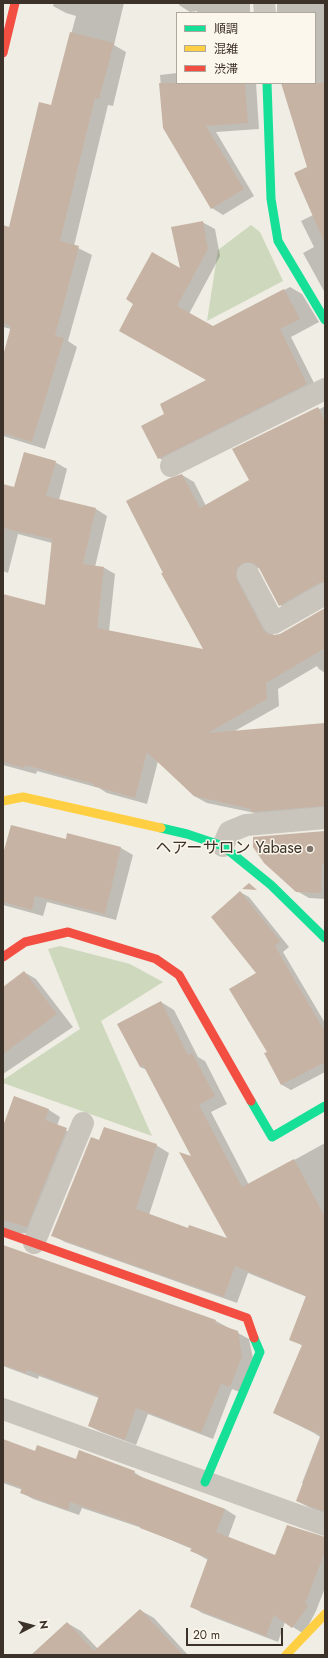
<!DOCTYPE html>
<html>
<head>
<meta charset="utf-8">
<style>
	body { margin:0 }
	#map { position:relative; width:328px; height:1658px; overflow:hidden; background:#f0ede4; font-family:Jost,"Noto Sans JP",sans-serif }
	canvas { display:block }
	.frame { position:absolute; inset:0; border:4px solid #3c3229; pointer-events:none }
	.legend { position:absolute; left:176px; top:12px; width:140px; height:72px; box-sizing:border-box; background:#fcf7ec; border:1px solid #afa89e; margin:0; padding:5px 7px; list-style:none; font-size:12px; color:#3c3229 }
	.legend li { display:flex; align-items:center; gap:8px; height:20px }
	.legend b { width:20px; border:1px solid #afa89e }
	.north { position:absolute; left:12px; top:1606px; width:40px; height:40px; -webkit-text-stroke:3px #fcf7ec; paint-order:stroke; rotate:84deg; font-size:11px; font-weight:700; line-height:16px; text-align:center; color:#3c3229 }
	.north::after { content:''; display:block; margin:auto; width:14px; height:18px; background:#3c3229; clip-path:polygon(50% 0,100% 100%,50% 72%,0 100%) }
	.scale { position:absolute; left:186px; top:1628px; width:97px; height:18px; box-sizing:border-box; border:2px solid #3c3229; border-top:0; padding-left:5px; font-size:12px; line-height:14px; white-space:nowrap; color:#3c3229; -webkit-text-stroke:3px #fcf7ec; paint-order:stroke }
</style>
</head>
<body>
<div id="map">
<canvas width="328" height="1658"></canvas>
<div class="frame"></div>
<ul class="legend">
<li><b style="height:5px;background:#16e098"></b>順調</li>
<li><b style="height:5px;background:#ffcf43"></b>混雑</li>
<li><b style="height:5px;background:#f24e42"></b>渋滞</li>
</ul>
<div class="north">N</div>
<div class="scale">20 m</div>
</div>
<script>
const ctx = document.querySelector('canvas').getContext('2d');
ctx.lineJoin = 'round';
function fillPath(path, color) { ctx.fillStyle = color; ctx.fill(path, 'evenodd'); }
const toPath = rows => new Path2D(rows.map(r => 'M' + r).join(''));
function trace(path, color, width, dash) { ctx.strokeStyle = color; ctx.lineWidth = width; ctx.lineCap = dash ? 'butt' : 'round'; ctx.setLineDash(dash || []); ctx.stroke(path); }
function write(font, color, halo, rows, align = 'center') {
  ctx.font = font + ' Jost,"Noto Sans JP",sans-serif'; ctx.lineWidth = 3; ctx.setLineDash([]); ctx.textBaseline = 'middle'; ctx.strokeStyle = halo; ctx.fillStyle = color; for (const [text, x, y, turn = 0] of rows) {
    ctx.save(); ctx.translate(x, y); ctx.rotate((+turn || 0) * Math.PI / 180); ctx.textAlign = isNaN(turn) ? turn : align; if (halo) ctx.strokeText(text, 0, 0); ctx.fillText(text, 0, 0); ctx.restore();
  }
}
const green = toPath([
	[251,225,260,232,283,281,207,321,218,250],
	[60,946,130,964,163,982,101,1021,152,1136,3,1083,3,1080,80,1029,48,949]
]);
const shadow = toPath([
	[54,3,124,3,114,45,126,52,113,106,108,105,74,246,92,255,68,341,77,347,45,449,3,436,3,358,11,329,3,327,3,226,10,228,52,106,76,16,66,13,53,6],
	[179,3,250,3,250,13,197,13,197,11,190,12,179,5],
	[277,3,325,3,325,293,303,253,314,247,301,221,313,215,308,167,282,83,315,83,315,13,277,13],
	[177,73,177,83,256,83,259,129,216,132,254,196,223,215,212,208,164,128,160,75],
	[202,222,215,229,220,256,189,314,213,327,290,287,302,294,319,322,291,337,318,391,171,465,159,458,166,414,208,380,120,331,181,269],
	[325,406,325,593,292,612,280,605,260,568,255,569,249,588,274,636,281,635,325,610,325,673,319,669,317,666,278,689,279,706,233,732,325,724,325,813,264,818,255,813,207,803,194,796,158,761,147,804,107,793,99,788,37,771,36,774,3,765,3,595,46,606,52,543,18,534,8,573,3,571,3,485,15,488,55,462,67,469,59,500,96,509,107,516,95,567,103,567,115,574,109,631,205,651,164,574,182,475,194,482,206,506,250,481,317,408,320,409],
	[325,832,325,899,309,898,297,891],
	[68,835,121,848,133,855,116,920,47,902,43,916,3,905,3,856,67,841],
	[240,892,249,897,289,947,283,952,325,1023,325,1072,291,1090,282,1085,265,1054,268,1052,258,974],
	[24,972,36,979,73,1027,3,1074,3,988],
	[161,1002,174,1010,198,1057,205,1061,227,1104,211,1112,249,1185,325,1143,325,1514,310,1508,297,1501,304,1484,302,1483,320,1437,314,1433,274,1413,303,1346,291,1339,307,1297,248,1273,237,1303,65,1242,52,1235,100,1142,156,1145,169,1153,149,1215,189,1230,229,1240,193,1158,147,1070,140,1067],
	[14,1097,49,1110,60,1117,57,1126,78,1136,39,1233,3,1234,3,1129],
	[3,1244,5,1247,216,1321,249,1339,254,1363,242,1393,232,1389,213,1439,148,1414,136,1445,101,1432,89,1426,99,1398,39,1376,38,1379,3,1366],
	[3,1440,36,1452,134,1472,146,1480,225,1509,236,1516,228,1538,276,1556,325,1541,325,1588,316,1611,304,1634,285,1622,278,1642,202,1613,191,1606,208,1560,192,1551,192,1549,145,1529,82,1508,79,1515,33,1499,22,1493,23,1490,3,1483],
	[140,1610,154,1618,188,1655,52,1655,67,1623,81,1631,98,1649]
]);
const building = toPath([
	[70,32,114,43,99,99,95,98,60,241,79,246,55,336,64,338,32,442,3,433,3,356,11,326,3,323,3,225,9,227,39,102,51,105],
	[159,83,245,83,248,123,206,126,244,189,211,209,163,128],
	[281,83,325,83,325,244,294,173,307,167],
	[203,221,208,249,177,306,213,326,284,289,300,319,280,329,307,384,158,459,141,426,164,414,160,404,206,380,119,331,133,304,126,299,152,252,180,268,171,227],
	[318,407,325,422,325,582,319,583,279,606,259,568,255,564,249,562,243,563,237,568,236,574,237,580,263,629,268,634,274,635,280,634,325,608,325,648,266,683,267,699,208,733,325,723,325,806,251,812,251,809,194,796,147,752,135,798,94,786,94,784,25,765,24,768,3,762,3,594,45,605,52,539,3,528,3,484,14,487,24,452,56,461,46,496,96,508,83,564,104,567,97,628,203,649,161,573,163,573,126,501,170,478,182,474,200,508,249,480,232,449],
	[11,825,66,839,67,833,121,847,105,914,35,896,32,910,3,902,3,854],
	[325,831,325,864,322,864,321,893,296,892,264,863,253,847,253,837],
	[249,883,257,890,242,889],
	[240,891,280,941,275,946,325,1032,325,1062,281,1085,264,1053,267,1052,229,989,256,973,211,917],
	[24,971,57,1014,3,1054,3,987],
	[161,1001,188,1055,192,1053,215,1096,199,1105,242,1187,294,1159,325,1217,325,1512,296,1501,321,1435,273,1413,302,1345,289,1340,306,1296,235,1266,224,1297,51,1236,91,1137,99,1140,104,1127,157,1144,136,1209,188,1228,189,1225,227,1238,179,1152,191,1156,143,1065,140,1067,117,1024],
	[14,1096,49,1109,45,1120,67,1128,27,1227,3,1220,3,1126],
	[3,1245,216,1320,215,1323,238,1331,242,1356,230,1387,221,1384,201,1433,136,1408,125,1440,88,1426,99,1396,27,1370,26,1373,3,1365],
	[3,1439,35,1451,37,1445,76,1459,79,1450,135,1471,134,1474,225,1509,216,1532,275,1555,287,1525,325,1537,325,1551,305,1604,308,1606,292,1628,274,1615,266,1636,190,1607,208,1558,190,1551,192,1548,140,1528,140,1526,70,1502,68,1510,20,1493,22,1488,3,1481],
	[140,1609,183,1655,31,1655,67,1622,94,1651]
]);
const street = toPath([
	[264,3,265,13],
	[171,466,325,389],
	[248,574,274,623,325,594],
	[223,846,229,832,246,825,325,818],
	[34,1243,83,1123],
	[3,1409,325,1525]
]);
const fast = toPath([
	[267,83,271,199,278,241,325,320],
	[161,828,187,834,223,846,271,885,325,938],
	[251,1101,272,1137,325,1106],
	[205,1482,260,1352,254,1338]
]);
const slow = toPath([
	[3,801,23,797,161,828],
	[286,1655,325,1614]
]);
const jam = toPath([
	[3,53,15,3],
	[3,957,25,942,68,932,156,959,179,975,251,1101],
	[3,1232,247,1318,254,1338]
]);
const markers = [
	[310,849,4,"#7b736a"]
];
const poiNames = [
	["ヘアーサロン Yabase",302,849]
];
fillPath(green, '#cdd8bc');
fillPath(shadow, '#0003');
fillPath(building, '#c6b3a4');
trace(street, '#cac5bc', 22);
trace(fast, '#16e098', 9);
trace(slow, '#ffcf43', 9);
trace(jam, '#f24e42', 9);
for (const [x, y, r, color] of markers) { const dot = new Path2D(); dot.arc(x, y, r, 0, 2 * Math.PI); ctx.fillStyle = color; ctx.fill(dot); trace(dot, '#fcf7ec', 1.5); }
write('16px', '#3c3229', '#fcf7ec', poiNames, 'right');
</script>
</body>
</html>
